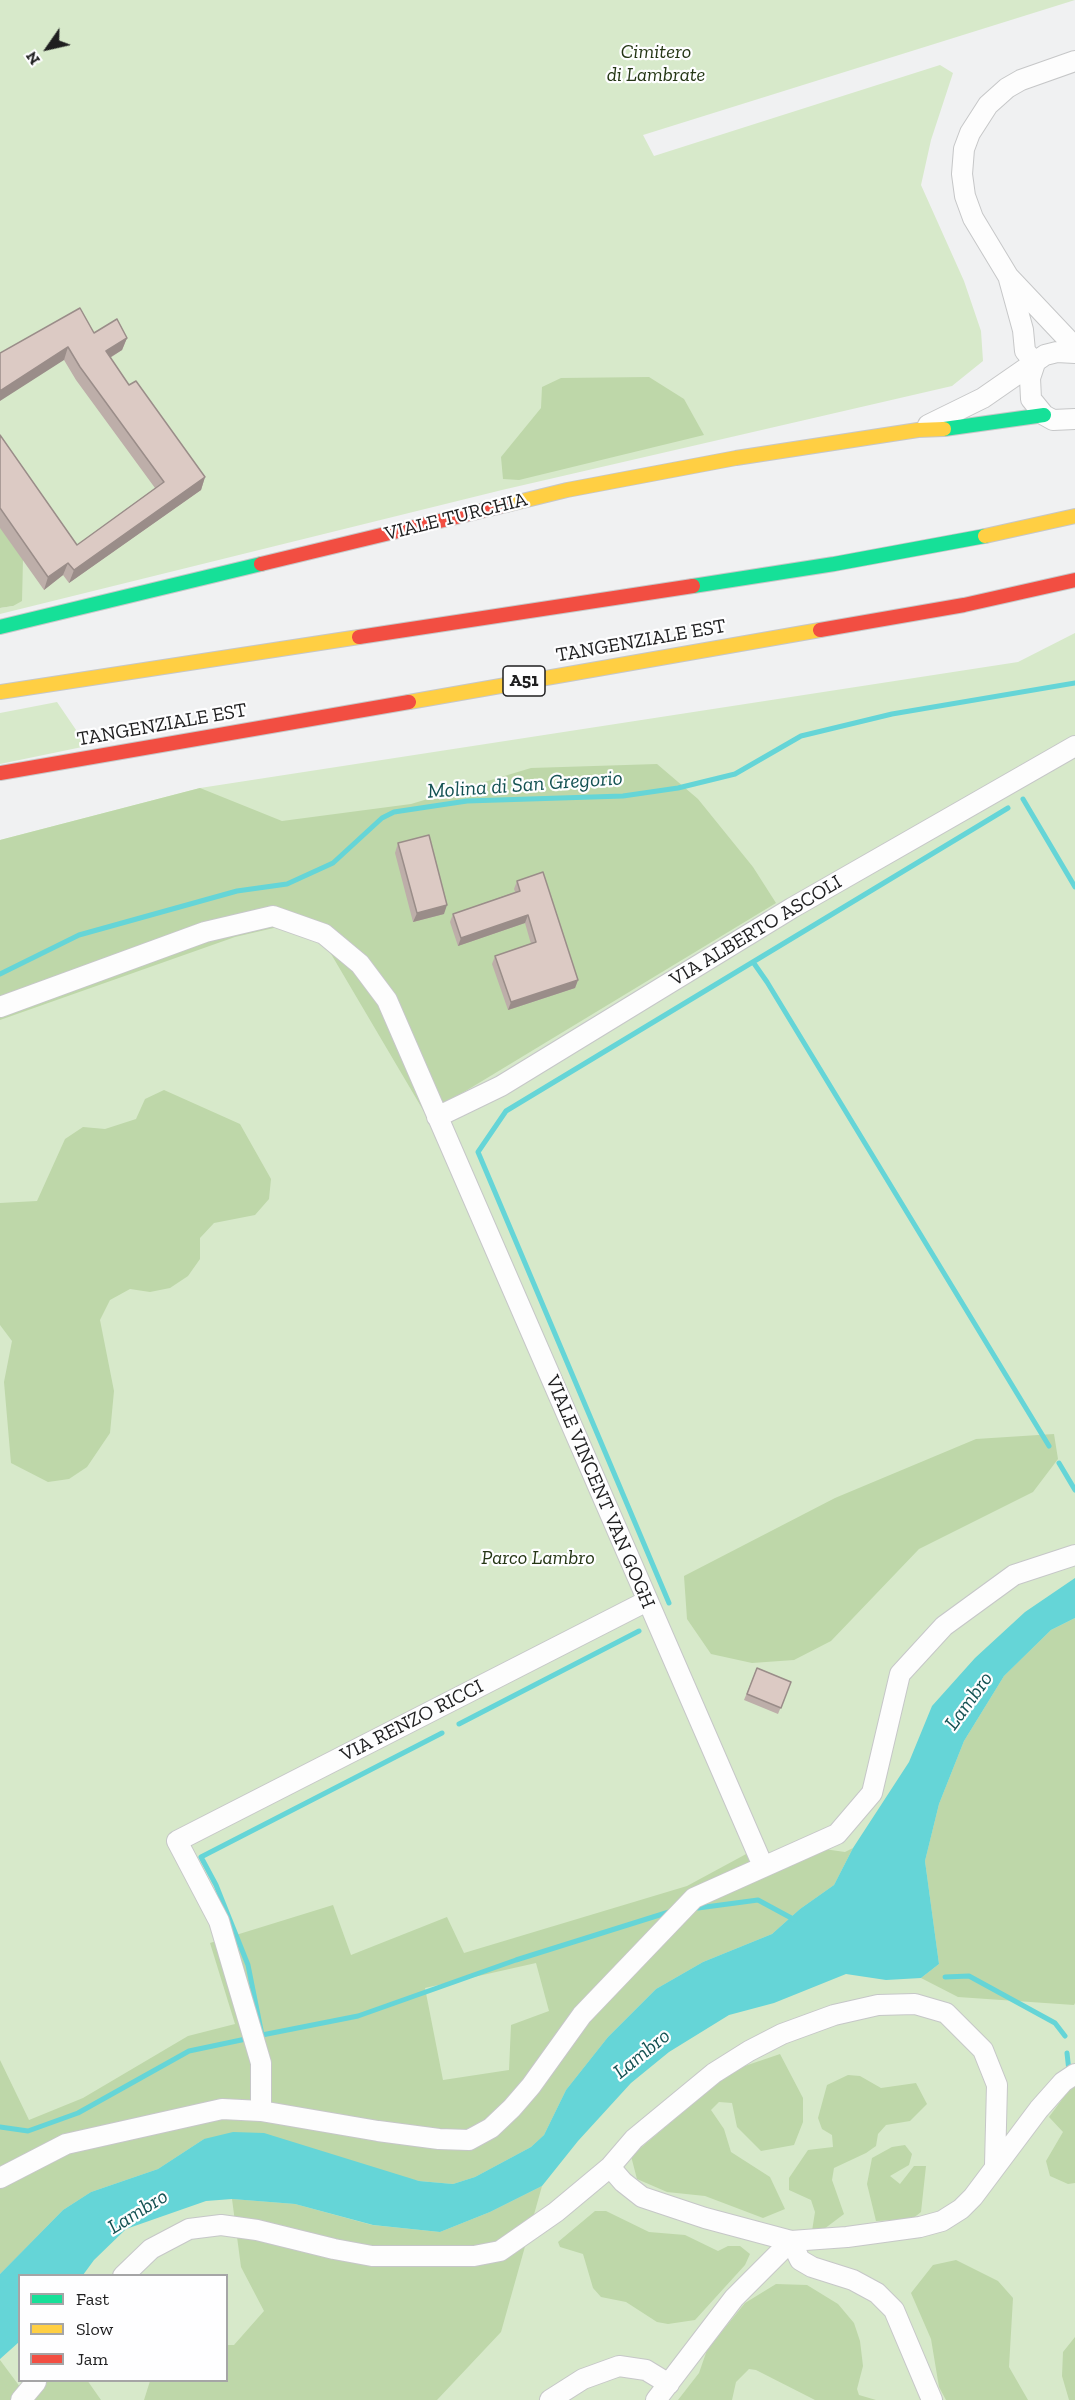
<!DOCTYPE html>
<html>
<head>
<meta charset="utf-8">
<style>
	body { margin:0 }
	#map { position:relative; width:1075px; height:2400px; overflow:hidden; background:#f0f1f2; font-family:"Zilla Slab",serif }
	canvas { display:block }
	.legend { position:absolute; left:18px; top:2274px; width:210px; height:108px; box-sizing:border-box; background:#fefeff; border:2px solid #a5a5a6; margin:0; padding:8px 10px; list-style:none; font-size:18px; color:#1f1f20 }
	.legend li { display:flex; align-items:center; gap:12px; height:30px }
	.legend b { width:30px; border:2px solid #a5a5a6 }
	.north { position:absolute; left:18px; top:18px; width:60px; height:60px; -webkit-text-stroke:4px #fefeff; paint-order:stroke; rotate:236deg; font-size:16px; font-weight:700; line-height:24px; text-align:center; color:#1f1f20 }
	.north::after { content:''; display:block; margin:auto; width:21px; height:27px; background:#1f1f20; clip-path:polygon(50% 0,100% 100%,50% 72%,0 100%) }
</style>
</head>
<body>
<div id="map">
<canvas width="1075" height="2400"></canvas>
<ul class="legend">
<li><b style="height:8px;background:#16e098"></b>Fast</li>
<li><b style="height:8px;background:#ffcf43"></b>Slow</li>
<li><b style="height:8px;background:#f24e42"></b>Jam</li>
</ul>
<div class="north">N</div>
</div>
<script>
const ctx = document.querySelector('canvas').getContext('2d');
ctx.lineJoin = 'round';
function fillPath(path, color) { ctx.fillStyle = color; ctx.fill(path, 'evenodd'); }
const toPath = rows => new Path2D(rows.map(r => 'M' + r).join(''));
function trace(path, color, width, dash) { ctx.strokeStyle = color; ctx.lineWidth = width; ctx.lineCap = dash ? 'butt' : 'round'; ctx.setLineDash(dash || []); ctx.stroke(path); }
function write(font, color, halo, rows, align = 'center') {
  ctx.font = font + ' "Zilla Slab",serif'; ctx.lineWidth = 4.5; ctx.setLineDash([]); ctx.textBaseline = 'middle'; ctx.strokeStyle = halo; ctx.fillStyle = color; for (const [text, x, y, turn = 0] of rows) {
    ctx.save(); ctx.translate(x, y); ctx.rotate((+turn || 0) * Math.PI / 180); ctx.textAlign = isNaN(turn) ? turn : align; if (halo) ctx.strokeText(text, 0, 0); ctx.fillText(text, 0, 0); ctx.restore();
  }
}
const green = toPath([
	[0,0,1075,0,643,135,654,156,940,65,953,73,931,140,921,185,964,281,981,331,983,361,952,386,502,490,0,614,0,608,13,606,0,512],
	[1075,633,1075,2400,0,2400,0,840,200,788,1018,662],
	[20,2276,226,2276,226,2380,20,2380],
	[57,702,87,746,0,764,0,713]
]);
const forest = toPath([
	[649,377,684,399,704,435,519,480,503,479,501,457,541,408,542,387,561,378],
	[0,512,23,559,22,601,13,606,0,608],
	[657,764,698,799,753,867,776,903,426,1115,324,942,278,927,235,937,0,1020,0,840,200,788,282,821,411,804,531,768],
	[164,1090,240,1124,271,1179,269,1199,255,1215,214,1223,200,1238,200,1259,188,1276,170,1288,150,1292,130,1289,110,1300,100,1320,114,1391,110,1433,87,1467,69,1479,48,1482,11,1463,4,1382,12,1341,0,1325,0,1203,37,1201,65,1139,83,1127,105,1129,136,1119,145,1099],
	[1054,1434,1058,1459,1033,1492,919,1549,831,1641,794,1660,752,1663,711,1654,687,1619,684,1576,835,1498,976,1439],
	[1075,1618,1075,2003,1074,2005,958,1997,921,1978,939,1964,925,1861,939,1804,964,1741,1004,1676,1051,1630],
	[853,1848,834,1885,800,1909,772,1934,703,1962,656,1989,608,2037,566,2090,544,2135,531,2147,475,2177,453,2184,419,2181,204,2139,158,2169,91,2192,63,2210,0,2274,0,2060,29,2120,83,2098,188,2036,235,2024,210,1943,333,1905,351,1955,447,1917,464,1953,687,1886,748,1853,763,1868,824,1849,845,1852],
	[536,1963,549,2011,511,2025,509,2070,443,2080,425,1988],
	[780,2054,803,2098,803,2122,794,2145,761,2151,737,2127,732,2103,719,2102,711,2110,724,2129,731,2152,770,2177,785,2209,763,2218,705,2196,667,2192,637,2179,631,2156,733,2070],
	[848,2075,860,2076,881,2088,916,2083,927,2104,910,2121,886,2125,878,2134,876,2146,866,2153,834,2168,832,2180,844,2214,824,2229,812,2231,815,2212,811,2200,789,2190,789,2178,808,2150,833,2147,832,2135,822,2129,818,2118,827,2085],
	[1075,2086,1075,2183,1068,2184,1050,2176,1046,2161,1063,2132,1049,2117,1069,2090],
	[905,2145,912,2154,909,2165,890,2176,900,2184,914,2166,926,2166,921,2212,912,2219,876,2221,867,2184,872,2158,892,2147],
	[542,2186,501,2332,437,2400,144,2400,150,2381,226,2380,227,2345,234,2345,264,2311,241,2267,232,2199,295,2204,372,2225,440,2232,490,2212],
	[595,2211,606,2211,649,2232,685,2235,718,2251,728,2246,740,2246,750,2254,745,2265,695,2320,668,2324,657,2322,626,2302,601,2297,593,2288,583,2254,560,2247,558,2242],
	[956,2260,998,2281,1013,2298,1009,2367,1028,2400,946,2400,939,2387,931,2339,911,2293,933,2265],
	[776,2284,807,2285,838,2304,854,2323,860,2341,863,2366,857,2389,859,2395,876,2400,815,2400,756,2370,749,2369,736,2382,732,2400,678,2400,699,2373,707,2350,745,2303],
	[1075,2337,1075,2400,1069,2400,1062,2376,1063,2352],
	[0,2360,29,2399,33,2381,87,2380,101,2400,0,2400]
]);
const water = toPath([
	[1075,1578,1075,1618,1051,1630,1004,1676,964,1741,939,1804,925,1861,939,1964,921,1978,886,1980,846,1974,774,2003,729,2015,669,2052,631,2083,578,2141,542,2186,490,2212,440,2232,373,2225,295,2204,232,2199,206,2201,126,2229,94,2260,83,2275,20,2276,19,2342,0,2359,0,2274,63,2210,91,2192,158,2169,204,2139,233,2132,264,2133,419,2181,453,2184,475,2177,531,2147,544,2135,566,2090,608,2037,656,1989,703,1962,772,1934,800,1909,834,1885,853,1848,909,1762,932,1706,975,1658,1025,1612]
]);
const stream = toPath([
	[1023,799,1075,887],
	[753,962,767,982,1049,1446],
	[0,974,79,935,237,891,287,884,333,863,382,818,394,812,467,801,623,796,678,788,735,774,801,736,892,714,1075,683],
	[1059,1463,1075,1490],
	[669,1603,478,1152,506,1111,1008,808],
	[459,1724,639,1631],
	[442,1733,201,1857,216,1885,248,1965,262,2035,358,2016,516,1960,669,1912],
	[698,1908,758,1900,795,1920],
	[945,1977,969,1976,1055,2023,1065,2036],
	[1067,2053,1069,2071],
	[0,2127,28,2131,78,2113,189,2051,246,2039]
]);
const street = toPath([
	[1075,61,1021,80,1007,88,988,105,970,133,964,149,962,174,965,196,973,218,1008,276,1075,347],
	[1009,279,1023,330,1025,351,1035,363],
	[1035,363,1030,378,1031,399,1044,415,1053,420,1075,419],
	[928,425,983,398,1045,355,1057,352,1075,353],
	[0,1007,205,932,273,916,324,934,360,964,387,1000,763,1866],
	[437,1117,501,1086,792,908,1075,746],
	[261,2111,261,2063,219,1921,177,1841,647,1601],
	[610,2167,623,2182,642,2197,705,2218,791,2241,847,2237,920,2227,942,2221,961,2209,973,2197,1039,2109,1063,2082,1075,2074],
	[0,2178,66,2144,222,2109,261,2111,378,2131,439,2139,469,2140,491,2128,512,2108,531,2086,582,2015,694,1898,837,1834,872,1793,900,1674,944,1626,1014,1575,1075,1555],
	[791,2241,800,2260,812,2267,853,2280,877,2293,894,2310,932,2400],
	[123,2276,151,2249,189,2229,221,2225,257,2230,334,2249,372,2256,474,2256,500,2251,556,2212,610,2167,634,2139,714,2073,749,2051,782,2034,834,2015,878,2005,915,2004,946,2013,983,2050,997,2085,995,2165],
	[21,2400,36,2382],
	[550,2400,583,2379,619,2366,646,2370,669,2384],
	[656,2400,734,2298,791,2241]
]);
const fast = toPath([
	[944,429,1044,415],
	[693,586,834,564,985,536],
	[0,627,261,564]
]);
const slow = toPath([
	[506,505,567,490,736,458,918,430,944,429],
	[985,536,1075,516],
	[0,692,359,637],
	[409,702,820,630]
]);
const jam = toPath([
	[261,564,506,505],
	[820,630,964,605,1075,580],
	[359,637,693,586],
	[0,773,409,702]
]);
const wall = toPath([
	[94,333,127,338,122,350,110,358,129,385,205,477,201,490,69,583,63,575,44,590,0,528,0,435,77,545,155,488,76,380,64,360,0,353],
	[398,843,444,914,413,922,395,853],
	[517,881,578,980,575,988,508,1010,492,964,495,956,531,944,525,923,458,946,450,922,453,914,515,892,514,889],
	[757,1668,791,1682,778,1714,744,1700]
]);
const shadedWall = toPath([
	[127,338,122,350,101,363,106,351],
	[68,347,64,360,0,401,0,391],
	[205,477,201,490,69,583,74,570],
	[68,563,63,575,44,590,48,577],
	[447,905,444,914,413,922,417,913],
	[528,915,525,923,458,946,461,938],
	[578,980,575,988,508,1010,511,1002]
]);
const building = toPath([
	[80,308,94,333,117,319,127,338,106,351,129,385,136,381,205,477,74,570,68,563,48,577,0,508,0,435,77,545,164,482,80,367,68,347,0,391,0,353,80,308],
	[429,835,447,905,417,913,398,843,429,835],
	[543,872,578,980,511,1002,495,956,536,942,528,915,461,938,453,914,520,891,517,881,543,872],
	[757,1668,791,1682,781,1708,747,1694,757,1668]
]);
const shields = [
	[524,681,42]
];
const shieldNames = [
	["A51",524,681]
];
const parkNames = [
	["Cimitero",656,52],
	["di Lambrate",656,75],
	["Parco Lambro",538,1558]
];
const streetNames = [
	["VIALE TURCHIA",456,517,-14],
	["TANGENZIALE EST",641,641,-10],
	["TANGENZIALE EST",162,725,-10],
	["VIA ALBERTO ASCOLI",756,931,-31],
	["VIALE VINCENT VAN GOGH",600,1492,67],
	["VIA RENZO RICCI",412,1721,-27]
];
const waterNames = [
	["Molina di San Gregorio",525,785,-4],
	["Lambro",969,1701,-54],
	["Lambro",642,2054,-39],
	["Lambro",138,2212,-32]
];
fillPath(green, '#d7e9ca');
fillPath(forest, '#bed7a9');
fillPath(water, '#65d5d7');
trace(stream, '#65d5d7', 5);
trace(street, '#c6c7c8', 22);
trace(fast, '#c6c7c8', 16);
trace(slow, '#c6c7c8', 16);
trace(jam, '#c6c7c8', 16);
trace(street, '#fdfdfd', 20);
trace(fast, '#16e098', 14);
trace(slow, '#ffcf43', 14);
trace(jam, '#f24e42', 14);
fillPath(wall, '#bdaea9');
fillPath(shadedWall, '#9a8d89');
fillPath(building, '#dccac4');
trace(building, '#9a8d89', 1.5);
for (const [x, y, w] of shields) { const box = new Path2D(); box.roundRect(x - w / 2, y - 15, w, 30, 4.5); ctx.fillStyle = '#fefeff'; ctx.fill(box); trace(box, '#1f1f20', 1.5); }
write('bold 18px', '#1f1f20', null, shieldNames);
write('italic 20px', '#243614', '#fefeff', parkNames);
write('20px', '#1f1f20', '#fefeff', streetNames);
write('italic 21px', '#145253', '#fefeff', waterNames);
</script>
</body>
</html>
